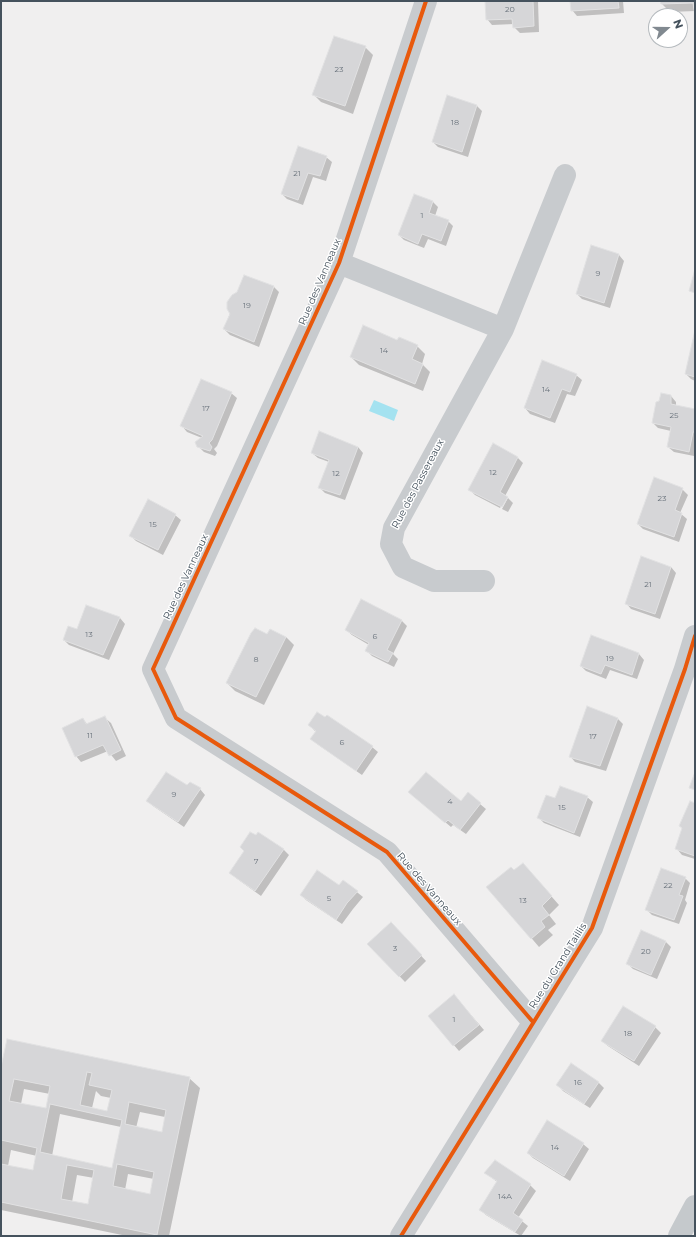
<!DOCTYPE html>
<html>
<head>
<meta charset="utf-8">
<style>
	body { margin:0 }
	#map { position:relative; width:696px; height:1237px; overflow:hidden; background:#f0efef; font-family:Montserrat,sans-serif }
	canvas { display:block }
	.frame { position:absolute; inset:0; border:2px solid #45525d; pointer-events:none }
	.north { position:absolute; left:648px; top:8px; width:40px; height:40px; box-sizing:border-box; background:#fff; border:1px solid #b5babe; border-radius:50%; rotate:69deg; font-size:11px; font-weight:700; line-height:16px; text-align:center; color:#45525d }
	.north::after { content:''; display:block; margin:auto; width:14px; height:18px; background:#818990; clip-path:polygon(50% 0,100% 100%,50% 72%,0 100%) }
</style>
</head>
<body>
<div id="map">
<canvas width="696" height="1237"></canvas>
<div class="frame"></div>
<div class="north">N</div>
</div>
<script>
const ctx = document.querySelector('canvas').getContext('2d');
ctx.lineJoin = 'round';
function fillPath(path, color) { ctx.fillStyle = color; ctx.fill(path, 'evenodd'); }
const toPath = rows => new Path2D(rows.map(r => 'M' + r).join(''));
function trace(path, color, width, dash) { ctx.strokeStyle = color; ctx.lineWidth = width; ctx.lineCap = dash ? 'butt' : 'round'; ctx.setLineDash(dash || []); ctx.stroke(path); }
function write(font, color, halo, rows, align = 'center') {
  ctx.font = font + ' Montserrat,sans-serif'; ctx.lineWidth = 3; ctx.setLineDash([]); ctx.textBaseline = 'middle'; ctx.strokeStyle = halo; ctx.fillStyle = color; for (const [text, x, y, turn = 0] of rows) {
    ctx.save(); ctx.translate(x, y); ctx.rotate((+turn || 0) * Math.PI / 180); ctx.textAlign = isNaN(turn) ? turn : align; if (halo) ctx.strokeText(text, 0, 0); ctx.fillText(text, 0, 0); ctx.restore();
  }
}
const water = toPath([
	[374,400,398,410,394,421,369,411]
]);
const shadow = toPath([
	[486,1,538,1,539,32,520,33,514,27,514,24,492,25,487,19],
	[571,1,623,1,624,13,577,16,572,10],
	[662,1,695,1,695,11,670,12,662,4],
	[365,47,373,55,353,114,321,102,313,94],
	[447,96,477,106,482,111,468,157,438,147,433,142],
	[326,157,332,162,326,181,313,177,303,205,287,199,282,194],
	[433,202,438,207,435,216,448,221,453,226,446,246,428,239,424,248,404,240,399,235],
	[591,247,619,255,624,261,610,308,582,299,577,294],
	[244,276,274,287,279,292,259,347,230,335,224,329],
	[695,335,695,381,691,379,686,374],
	[398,341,417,346,425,354,422,364,430,372,423,391,359,365,351,357],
	[576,375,582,380,575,396,567,394,555,423,530,414,525,408],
	[231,393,237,398,217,446,214,449,217,453,215,456,204,452,198,446,202,438,187,432,182,426],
	[671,396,676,402,676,406,695,410,694,456,674,452,668,447,671,431,658,428,653,423],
	[358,447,363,453,345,500,325,493,319,487,329,462,318,458,312,453],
	[517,457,523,463,505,496,508,498,506,498,500,508,475,495,469,489],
	[682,489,688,495,680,513,687,519,679,542,643,529,638,524],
	[508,498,513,503,508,512,502,509],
	[175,515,181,520,163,555,136,541,131,536],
	[671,567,676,573,660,619,631,609,626,603],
	[87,606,120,618,125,624,109,660,69,645,64,640,77,630],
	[402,621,407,626,393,654,398,659,394,667,372,656,366,650,369,645,352,635,346,630],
	[286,637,294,645,264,705,235,691,227,683],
	[591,637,639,654,644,660,637,679,610,670,606,679,586,671,581,666],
	[105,718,111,723,126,756,116,761,108,751,81,762,76,756,83,719,88,725],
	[617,718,623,724,606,771,575,762,570,756],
	[309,725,372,747,378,752,362,775,317,744,311,739,316,732],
	[200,789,205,795,184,827,153,806,148,801],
	[468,794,486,809,466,834,453,825,451,827,415,797,461,802],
	[587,797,593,802,580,837,544,823,539,818],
	[695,804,695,859,682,855,677,849],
	[258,833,284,850,289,855,261,896,236,878,231,873],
	[523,864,559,905,549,915,556,924,548,930,553,935,539,947,488,887],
	[685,878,690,883,685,900,687,903,679,924,652,915,647,910],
	[343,881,363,897,353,909,342,924,306,900,301,894,339,886],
	[396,929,426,961,405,982,369,944],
	[665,941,671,947,657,979,633,969,628,964],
	[459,1001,484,1030,459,1051,429,1016],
	[655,1027,661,1033,639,1066,608,1046,602,1041],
	[8,1040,189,1078,200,1088,169,1236,127,1236,1,1210,1,1072],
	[24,1089,50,1094,47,1110,21,1104],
	[96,1091,101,1096,111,1098,107,1112,92,1108],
	[140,1112,165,1117,162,1133,136,1128],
	[60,1114,121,1127,112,1169,52,1156],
	[11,1150,37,1156,34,1171,8,1166],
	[128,1174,154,1179,151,1195,125,1190],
	[77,1175,94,1178,89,1205,72,1202],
	[598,1082,604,1088,590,1108,563,1091,558,1085],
	[583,1144,589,1149,570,1181,533,1158,528,1153],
	[486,1173,530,1185,536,1191,518,1218,528,1226,521,1236,486,1215,481,1210,497,1182]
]);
const building = toPath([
	[485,1,533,1,534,26,513,28,512,19,486,20,485,1],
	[570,1,618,1,619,8,571,11,570,1],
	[660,1,695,1,695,16,693,3,661,4,660,1],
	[334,36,366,46,345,106,312,95,334,36],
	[447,95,477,105,462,152,432,142,447,95],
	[298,146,327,156,320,176,308,173,298,200,281,194,298,146],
	[414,194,433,201,429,213,449,220,441,241,422,234,418,244,398,235,414,194],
	[591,245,619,254,604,303,576,294,591,245],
	[695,269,695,293,689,291,695,269],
	[244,275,274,286,254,342,223,329,230,314,227,309,227,302,232,295,237,292,244,275],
	[363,325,397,340,399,337,418,345,412,359,423,364,415,384,350,357,363,325],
	[695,330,695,377,685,374,695,330],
	[542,360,577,374,570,392,562,389,550,418,524,408,542,360],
	[201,379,232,392,212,440,209,443,212,447,210,451,197,447,195,442,203,436,180,426,201,379],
	[661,393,671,395,671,404,695,409,695,432,693,432,689,452,667,447,671,427,652,423,656,402,659,401,661,393],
	[319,431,358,447,340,495,318,488,329,460,311,453,319,431],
	[493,443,518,457,500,492,508,497,502,507,468,490,493,443],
	[654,477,683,488,675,510,682,513,674,537,637,524,654,477],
	[148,499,176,514,158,550,129,536,148,499],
	[641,556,671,567,655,614,625,604,641,556],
	[361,599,402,620,387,650,393,653,388,662,365,651,369,643,345,630,361,599],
	[86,605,120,617,103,655,63,640,68,626,77,629,86,605],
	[255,628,267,634,270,629,286,637,256,697,226,683,251,633,255,628],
	[591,635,639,653,632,675,605,665,601,674,580,666,591,635],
	[587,706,618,718,600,766,569,757,587,706],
	[317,712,325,717,327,715,373,746,356,771,310,739,316,731,308,725,317,712],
	[105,716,121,750,109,756,103,745,75,757,62,728,83,718,86,724,105,716],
	[166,772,187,785,190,782,201,788,178,822,146,801,166,772],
	[426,772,461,801,468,792,481,803,460,830,448,820,445,823,408,792,426,772],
	[695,772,695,790,689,788,695,772],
	[560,786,588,796,574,833,537,818,546,795,555,798,560,786],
	[690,801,695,803,695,856,675,849,682,828,679,826,690,801],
	[250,832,256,835,258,832,284,849,255,891,229,873,244,851,240,847,250,832],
	[523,863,552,896,542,906,549,915,541,921,545,927,531,939,486,887,511,867,514,870,523,863],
	[661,868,686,877,679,895,683,896,674,920,645,910,661,868],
	[317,870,339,885,343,880,358,891,347,903,336,920,300,895,317,870],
	[391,922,422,955,399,977,367,944,391,922],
	[641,930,666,941,651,975,626,964,641,930],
	[454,994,479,1025,453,1046,428,1016,454,994],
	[623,1006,656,1026,634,1061,601,1041,623,1006],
	[7,1039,190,1077,157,1235,1,1202,1,1164,33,1170,37,1148,1,1140,1,1067,7,1039],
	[87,1072,92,1073,89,1085,112,1090,107,1111,80,1105,87,1072],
	[14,1079,50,1086,46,1108,9,1101,14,1079],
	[129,1102,166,1110,162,1132,125,1124,129,1102],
	[50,1104,122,1120,112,1168,40,1152,50,1104],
	[117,1164,154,1172,150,1194,113,1186,117,1164],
	[67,1165,94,1170,88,1204,61,1199,67,1165],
	[571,1063,599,1082,584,1104,556,1085,571,1063],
	[547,1120,584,1143,564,1176,527,1153,547,1120],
	[495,1160,531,1184,513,1213,523,1220,515,1232,479,1210,497,1181,484,1173,495,1160]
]);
const minor = toPath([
	[426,1,339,263,153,669,176,718,387,852,533,1022],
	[339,263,503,329],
	[484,581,434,581,403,567,391,544,394,528,503,329,565,175],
	[401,1236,592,928,685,669,695,636]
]);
const major = toPath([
	[679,1236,695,1206]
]);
const cycleway = toPath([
	[426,1,339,263,153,669,176,718,387,852,533,1022],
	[401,1236,592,928,685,669,695,636]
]);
const numberNames = [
	["20",510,10],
	["23",339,70],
	["18",455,123],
	["21",297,174],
	["1",422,216],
	["9",598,274],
	["19",247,306],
	["14",384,351],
	["14",546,390],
	["17",206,409],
	["25",674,416],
	["12",493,473],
	["12",336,474],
	["23",662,499],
	["15",153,525],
	["21",648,585],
	["13",89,635],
	["6",375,637],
	["19",610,659],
	["8",256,660],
	["11",90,736],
	["17",593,737],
	["6",342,743],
	["9",174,795],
	["4",450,802],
	["15",562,808],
	["7",256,862],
	["22",668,886],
	["5",329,899],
	["13",523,901],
	["3",395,949],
	["20",646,952],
	["1",454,1020],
	["18",628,1034],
	["16",578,1083],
	["14",555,1148],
	["14A",505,1197]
];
const streetNames = [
	["Rue des Vanneaux",320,282,-67],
	["Rue des Passereaux",418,484,-62],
	["Rue des Vanneaux",186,577,-65],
	["Rue des Vanneaux",429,889,49],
	["Rue du Grand Taillis",558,966,-58]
];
fillPath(water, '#a4e2f0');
fillPath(shadow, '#0003');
fillPath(building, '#d6d6d8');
trace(building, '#e1e1e2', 1);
trace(minor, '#c8cbce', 22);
trace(major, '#c5c9cc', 22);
trace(cycleway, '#e8590c', 4);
write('8px', '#6b747d', null, numberNames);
write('10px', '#45525d', '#fff', streetNames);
</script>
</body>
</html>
